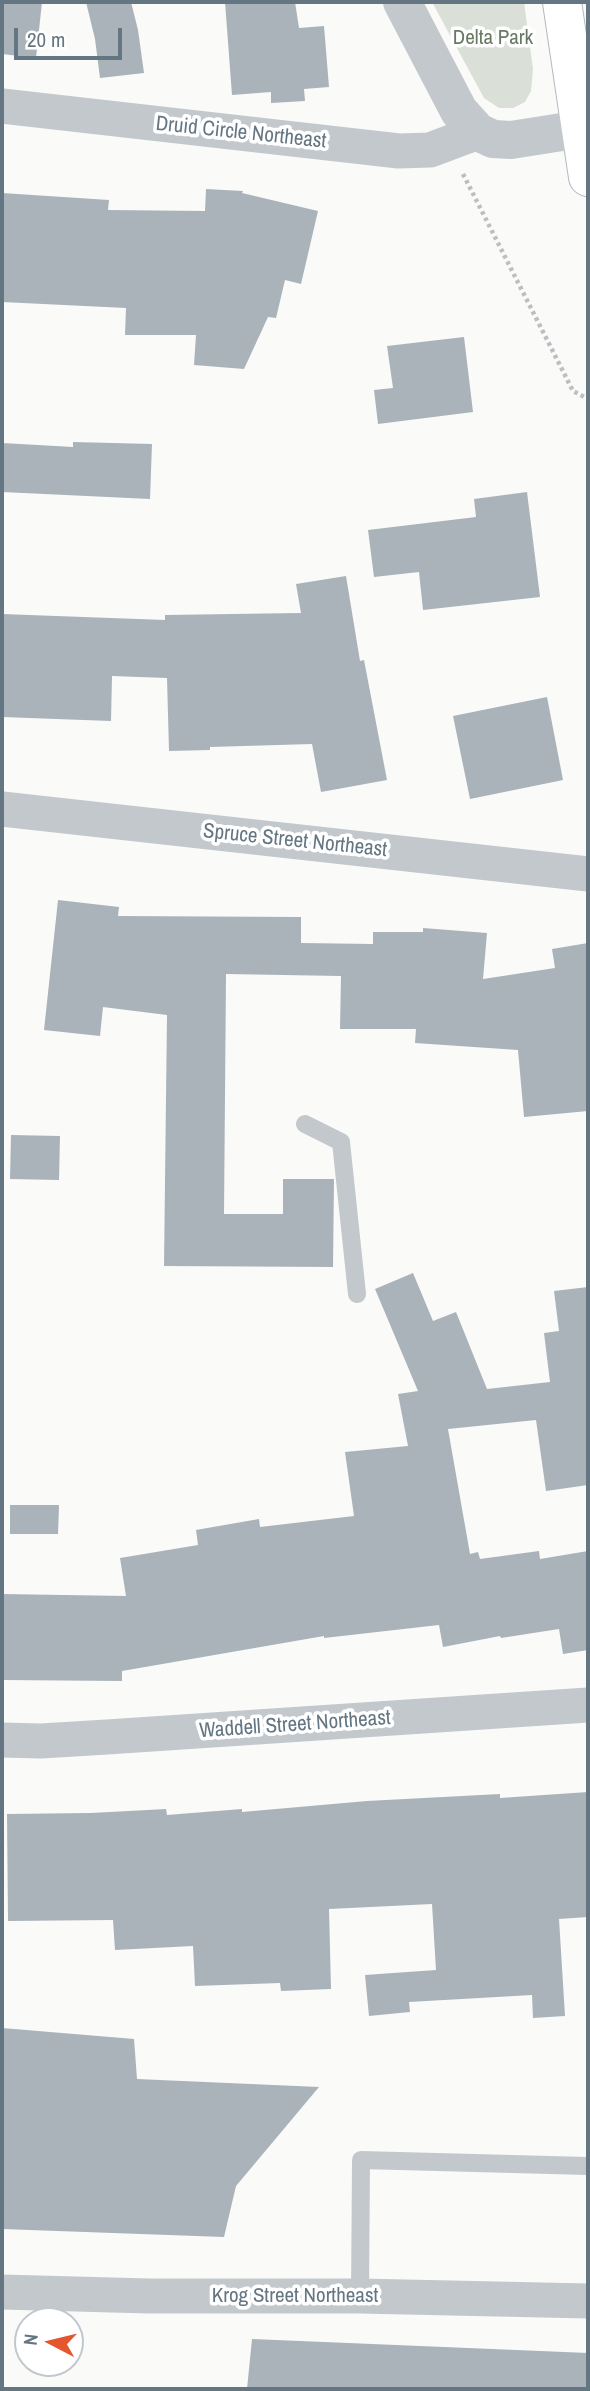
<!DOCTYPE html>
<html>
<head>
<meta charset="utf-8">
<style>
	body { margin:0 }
	#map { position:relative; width:590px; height:2391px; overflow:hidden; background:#fafaf8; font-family:"Archivo Narrow",sans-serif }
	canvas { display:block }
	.frame { position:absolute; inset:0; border:4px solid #657683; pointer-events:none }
	.north { position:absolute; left:14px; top:2307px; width:70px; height:70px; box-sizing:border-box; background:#fff; border:2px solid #c1c8cd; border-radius:50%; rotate:277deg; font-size:19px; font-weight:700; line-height:28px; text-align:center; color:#657683 }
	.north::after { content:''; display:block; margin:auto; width:24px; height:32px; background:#e4572e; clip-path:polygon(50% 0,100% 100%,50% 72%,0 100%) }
	.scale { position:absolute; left:14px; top:28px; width:108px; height:32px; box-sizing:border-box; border:4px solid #657683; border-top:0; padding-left:9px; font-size:21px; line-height:24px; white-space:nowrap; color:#657683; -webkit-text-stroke:5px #fff; paint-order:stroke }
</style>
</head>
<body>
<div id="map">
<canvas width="590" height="2391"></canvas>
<div class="frame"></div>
<div class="north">N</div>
<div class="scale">20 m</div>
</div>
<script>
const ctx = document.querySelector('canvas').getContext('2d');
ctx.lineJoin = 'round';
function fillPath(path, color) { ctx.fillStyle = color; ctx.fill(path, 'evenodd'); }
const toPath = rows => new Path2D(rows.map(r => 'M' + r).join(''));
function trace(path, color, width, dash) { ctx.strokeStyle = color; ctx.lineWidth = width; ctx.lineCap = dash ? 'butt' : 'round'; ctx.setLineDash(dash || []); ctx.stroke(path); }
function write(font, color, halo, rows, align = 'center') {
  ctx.font = font + ' "Archivo Narrow",sans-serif'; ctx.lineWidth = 7; ctx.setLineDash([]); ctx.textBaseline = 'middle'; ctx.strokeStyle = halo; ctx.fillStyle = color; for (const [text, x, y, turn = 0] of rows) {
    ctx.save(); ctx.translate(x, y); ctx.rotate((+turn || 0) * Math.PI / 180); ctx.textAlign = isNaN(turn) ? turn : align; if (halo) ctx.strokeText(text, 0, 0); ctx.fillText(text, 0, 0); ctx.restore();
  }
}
const green = toPath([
	[432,2,524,2,533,69,531,91,525,102,513,108,499,108,484,98]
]);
const building = toPath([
	[2,2,42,2,36,58,2,54],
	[86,2,131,2,138,30,144,73,100,78,95,39],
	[225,2,295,2,299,28,324,26,329,87,304,89,305,101,271,103,271,92,232,95],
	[206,189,243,191,242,193,318,211,301,284,285,280,276,318,268,317,244,369,194,365,196,335,125,335,126,308,2,302,2,193,109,200,108,210,205,211],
	[464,337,473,412,378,424,374,390,393,388,387,346],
	[73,442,152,444,150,499,2,492,2,443,73,447],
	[527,492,540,597,423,610,419,572,374,577,368,530,476,517,474,499],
	[346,576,360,661,364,660,387,780,321,792,312,744,210,747,210,750,169,751,167,678,112,676,111,721,2,717,2,614,165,620,165,615,301,613,296,584],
	[547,697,563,780,470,799,453,716],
	[58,900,119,907,118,916,301,917,301,943,373,944,373,932,423,932,423,928,487,933,483,979,555,968,552,949,588,943,588,1111,524,1117,518,1050,415,1043,416,1029,340,1029,341,976,226,974,224,1214,283,1214,283,1179,334,1179,333,1267,164,1266,167,1015,103,1007,100,1036,44,1030],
	[11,1135,60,1136,59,1180,10,1179],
	[413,1273,433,1321,456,1312,487,1389,550,1382,544,1333,559,1331,554,1291,588,1287,588,1485,546,1491,536,1420,448,1429,470,1554,478,1552,480,1559,539,1551,540,1559,588,1551,588,1650,563,1654,559,1629,501,1638,500,1636,443,1647,439,1625,324,1638,324,1636,122,1671,122,1681,2,1680,2,1594,126,1596,120,1558,198,1545,196,1530,259,1519,260,1527,354,1516,345,1452,408,1446,398,1394,418,1391,375,1289],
	[10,1505,59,1505,58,1534,10,1534],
	[588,1792,588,1917,559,1919,565,2016,533,2018,532,1995,409,2002,410,2012,369,2016,365,1975,436,1970,432,1904,329,1909,331,1989,281,1991,280,1983,195,1986,193,1946,115,1950,113,1920,8,1921,7,1814,91,1813,166,1809,167,1815,242,1809,242,1812,367,1801,500,1794,500,1798],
	[2,2028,134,2039,137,2079,319,2087,236,2186,224,2237,2,2229],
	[252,2339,588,2353,588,2389,247,2389]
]);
const path = toPath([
	[463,174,573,391,588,399]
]);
const service = toPath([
	[305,1124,341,1142,357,1294],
	[360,2296,361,2160,588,2166]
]);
const minor = toPath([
	[2,106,399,151,430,150,478,132],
	[2,809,588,874],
	[2,1740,41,1741,107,1737,588,1705],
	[2,2292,149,2296,360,2296,588,2301]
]);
const tertiary = toPath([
	[402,2,459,111,478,132,493,139,511,140,581,129]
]);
const secondary = toPath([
	[562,2,588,177]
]);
const parkNames = [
	["Delta Park",493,38]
];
const streetNames = [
	["Druid Circle Northeast",241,133,6],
	["Spruce Street Northeast",295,841,6],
	["Waddell Street Northeast",295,1725,-4],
	["Krog Street Northeast",295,2296]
];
fillPath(green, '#dadfd7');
fillPath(building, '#aab3b9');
trace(secondary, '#b3babf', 40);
trace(path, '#bbbfc2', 4.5, [3.5, 3.5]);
trace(service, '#c3c8cc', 18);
trace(minor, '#c3c8cc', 35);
trace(tertiary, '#c3c8cc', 38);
trace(secondary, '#fff', 38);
write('21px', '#687a64', '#fff', parkNames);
write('21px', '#657683', '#fff', streetNames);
</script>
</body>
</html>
